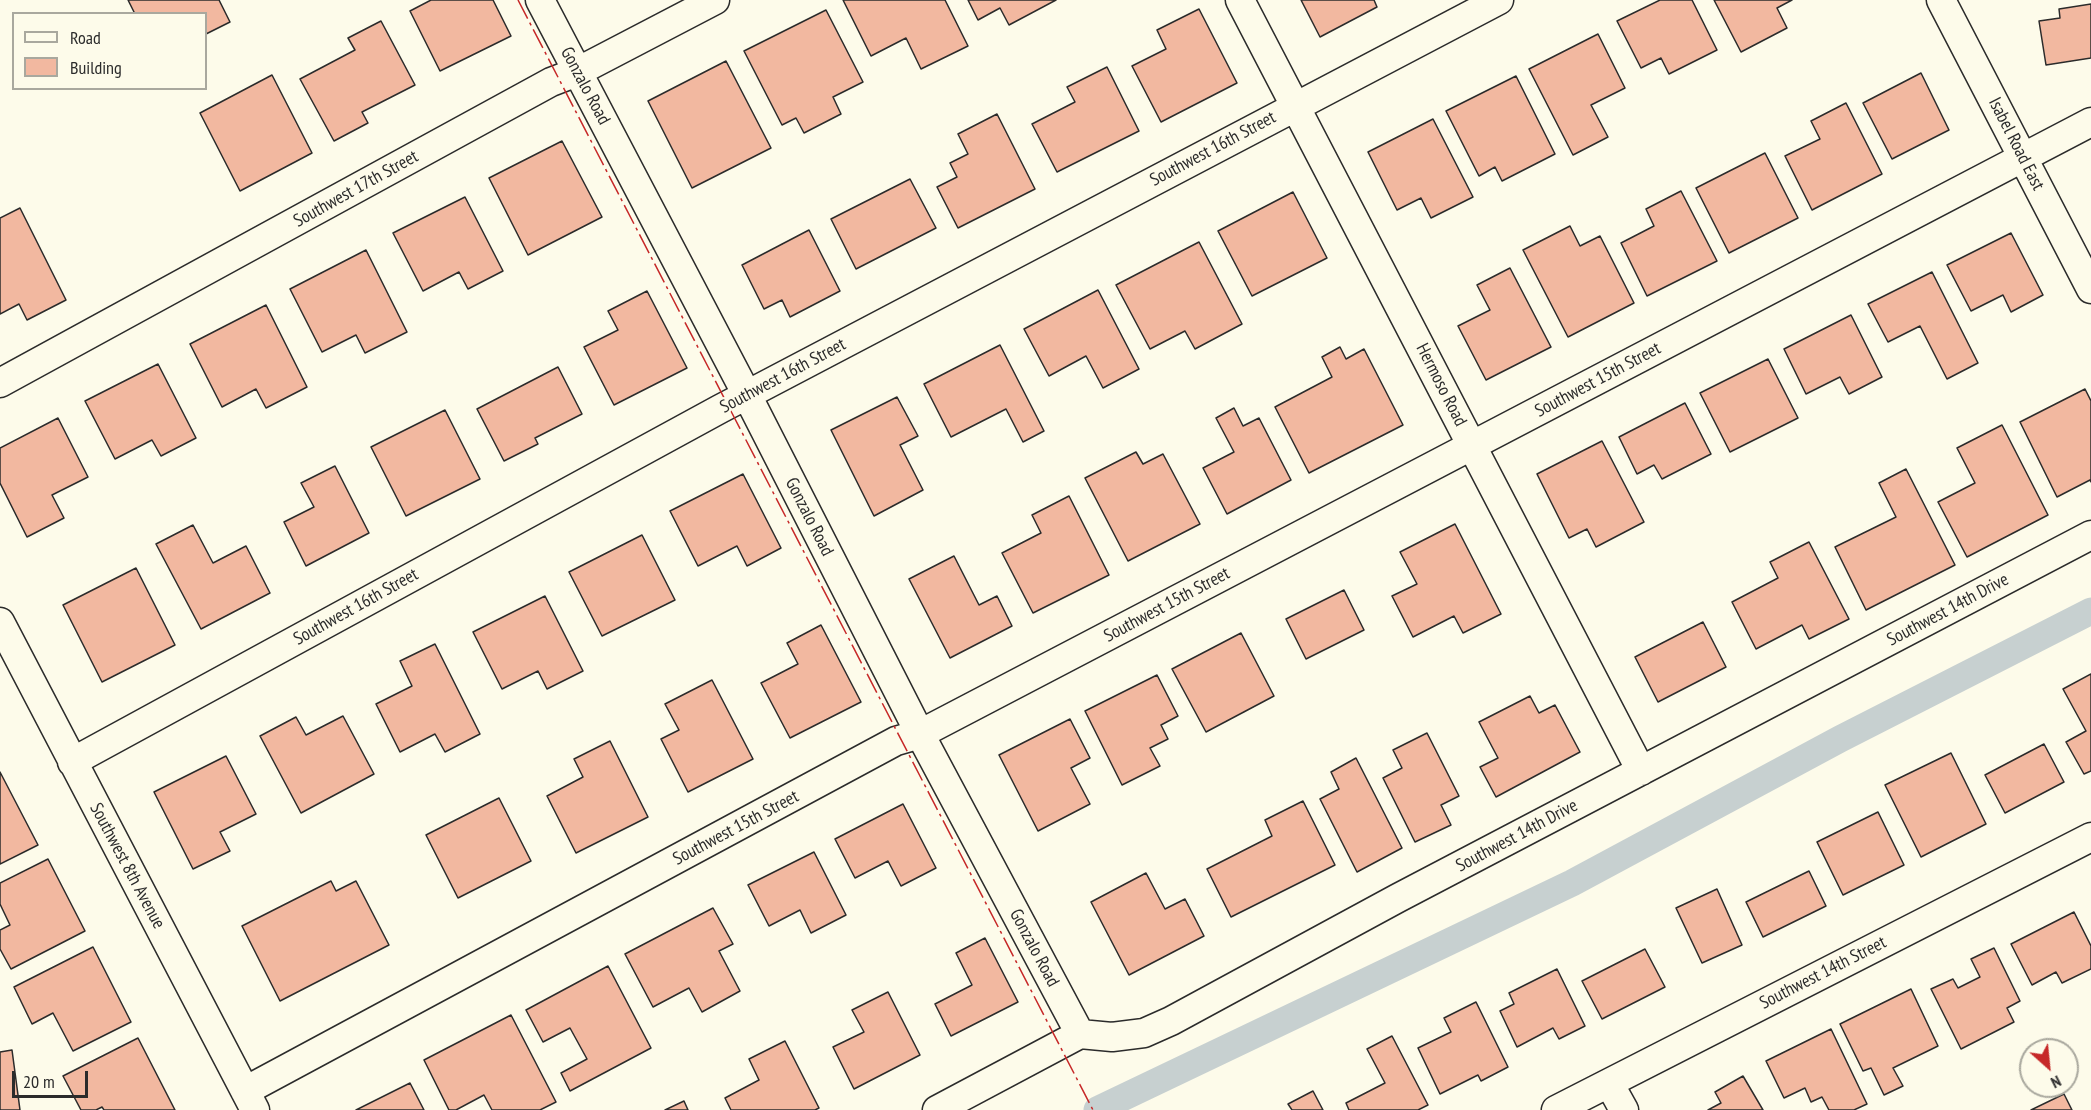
<!DOCTYPE html>
<html>
<head>
<meta charset="utf-8">
<style>
	body { margin:0 }
	#map { position:relative; width:2091px; height:1110px; overflow:hidden; background:#fdfbea; font-family:"PT Sans Narrow",sans-serif }
	canvas { display:block }
	.legend { position:absolute; left:12px; top:12px; width:195px; height:78px; box-sizing:border-box; background:#fdfbea; border:2px solid #a9a89e; margin:0; padding:8px 10px; list-style:none; font-size:18px; color:#2b2b2b }
	.legend li { display:flex; align-items:center; gap:12px; height:30px }
	.legend b { width:30px; border:2px solid #a9a89e }
	.north { position:absolute; left:2019px; top:1038px; width:60px; height:60px; box-sizing:border-box; background:#fdfbea; border:2px solid #a9a89e; border-radius:50%; rotate:153deg; font-size:16px; font-weight:700; line-height:24px; text-align:center; color:#2b2b2b }
	.north::after { content:''; display:block; margin:auto; width:21px; height:27px; background:#c62828; clip-path:polygon(50% 0,100% 100%,50% 72%,0 100%) }
	.scale { position:absolute; left:12px; top:1071px; width:76px; height:27px; box-sizing:border-box; border:3px solid #2b2b2b; border-top:0; padding-left:8px; font-size:18px; line-height:21px; white-space:nowrap; color:#2b2b2b; -webkit-text-stroke:4px #fdfbea; paint-order:stroke }
</style>
</head>
<body>
<div id="map">
<canvas width="2091" height="1110"></canvas>
<ul class="legend">
<li><b style="height:8px;background:#fdfbea"></b>Road</li>
<li><b style="height:16px;background:#f2b8a0"></b>Building</li>
</ul>
<div class="north">N</div>
<div class="scale">20 m</div>
</div>
<script>
const ctx = document.querySelector('canvas').getContext('2d');
ctx.lineJoin = 'round';
const toPath = rows => new Path2D(rows.map(r => 'M' + r).join(''));
function trace(path, color, width, dash) { ctx.strokeStyle = color; ctx.lineWidth = width; ctx.lineCap = dash ? 'butt' : 'round'; ctx.setLineDash(dash || []); ctx.stroke(path); }
function fillPath(path, color) { ctx.fillStyle = color; ctx.fill(path, 'evenodd'); }
function write(font, color, halo, rows, align = 'center') {
  ctx.font = font + ' "PT Sans Narrow",sans-serif'; ctx.lineWidth = 4.5; ctx.setLineDash([]); ctx.textBaseline = 'middle'; ctx.strokeStyle = halo; ctx.fillStyle = color; for (const [text, x, y, turn = 0] of rows) {
    ctx.save(); ctx.translate(x, y); ctx.rotate((+turn || 0) * Math.PI / 180); ctx.textAlign = isNaN(turn) ? turn : align; if (halo) ctx.strokeText(text, 0, 0); ctx.fillText(text, 0, 0); ctx.restore();
  }
}
const canal = toPath([
	[1097,1110,1572,883,1840,739,2091,611]
]);
const building = toPath([
	[128,0,219,0,230,22,206,34,206,14,135,14,128,0],
	[431,0,493,0,511,36,440,71,410,11,431,0],
	[843,0,945,0,968,46,921,69,906,38,871,56,843,0],
	[968,0,1056,0,1009,25,1000,8,978,20,968,0],
	[1301,0,1374,0,1377,7,1320,37,1301,0],
	[1660,0,1692,0,1717,50,1669,74,1661,58,1641,68,1617,21,1660,0],
	[1714,0,1792,0,1777,8,1787,28,1741,52,1714,0],
	[2091,4,2091,58,2046,65,2039,21,2060,18,2059,9,2091,4],
	[1199,9,1237,83,1161,122,1132,66,1166,49,1157,30,1199,9],
	[826,10,863,82,833,97,841,114,804,133,796,118,782,125,744,51,826,10],
	[381,21,415,85,362,112,368,123,334,141,300,79,355,50,348,38,381,21],
	[1598,34,1625,88,1591,105,1608,137,1573,155,1529,69,1598,34],
	[726,61,771,148,692,188,648,101,726,61],
	[1107,67,1139,131,1057,172,1032,124,1075,102,1067,87,1107,67],
	[1921,73,1949,130,1892,159,1863,103,1921,73],
	[272,75,312,153,240,191,200,113,272,75],
	[1516,76,1555,154,1502,181,1495,167,1479,176,1446,111,1516,76],
	[1846,103,1882,174,1812,210,1785,156,1820,139,1811,121,1846,103],
	[997,114,1035,189,958,228,937,187,957,177,950,163,968,154,958,134,997,114],
	[1433,119,1473,197,1431,218,1421,198,1397,210,1368,152,1433,119],
	[562,141,602,217,528,255,489,178,562,141],
	[1765,153,1798,218,1729,253,1696,188,1765,153],
	[910,179,936,228,856,269,831,219,910,179],
	[1681,191,1717,261,1647,296,1621,243,1654,226,1646,209,1681,191],
	[1293,192,1327,258,1252,296,1218,231,1293,192],
	[465,197,503,271,468,289,459,272,423,291,393,233,465,197],
	[20,208,66,300,27,320,19,304,0,314,0,218,20,208],
	[1570,226,1580,246,1600,236,1634,303,1568,337,1523,250,1570,226],
	[809,230,840,291,790,317,782,300,764,309,742,265,809,230],
	[2011,233,2043,295,2011,312,2003,295,1971,311,1947,265,2011,233],
	[1199,242,1242,324,1195,349,1185,331,1150,349,1116,285,1199,242],
	[366,250,407,332,365,353,356,335,322,352,290,289,366,250],
	[1510,268,1551,347,1486,380,1458,326,1490,310,1477,285,1510,268],
	[1932,272,1978,363,1947,379,1920,326,1888,342,1868,304,1932,272],
	[1098,290,1139,369,1103,388,1086,356,1049,376,1024,329,1098,290],
	[647,291,687,368,614,405,584,347,618,330,608,311,647,291],
	[266,305,307,387,266,408,256,389,222,407,190,344,266,305],
	[1851,315,1882,377,1849,394,1840,377,1806,394,1784,349,1851,315],
	[1000,345,1044,431,1023,442,1006,409,951,437,924,384,1000,345],
	[1340,347,1346,359,1364,349,1403,425,1309,473,1275,407,1332,377,1322,357,1340,347],
	[1768,359,1798,418,1730,452,1700,393,1768,359],
	[158,364,196,438,161,456,152,440,115,459,85,401,158,364],
	[558,367,582,414,535,438,538,444,504,461,477,409,558,367],
	[2085,389,2091,401,2091,482,2090,480,2057,497,2020,422,2085,389],
	[897,397,918,436,900,445,923,490,874,516,831,430,897,397],
	[1685,403,1711,454,1662,479,1654,465,1637,474,1619,437,1685,403],
	[1234,408,1243,426,1259,418,1291,480,1227,514,1203,468,1234,452,1216,418,1234,408],
	[445,410,480,479,406,516,371,447,445,410],
	[58,418,88,477,52,495,64,518,27,537,0,483,0,448,58,418],
	[2002,425,2048,515,1967,557,1938,502,1975,483,1957,448,2002,425],
	[1602,441,1644,522,1596,547,1587,529,1569,538,1537,474,1602,441],
	[1136,452,1143,464,1163,454,1200,524,1128,561,1085,478,1136,452],
	[335,466,369,533,306,566,284,522,314,507,301,483,335,466],
	[1906,469,1955,565,1866,610,1835,547,1896,517,1879,483,1906,469],
	[743,474,781,548,747,566,737,546,698,566,670,511,743,474],
	[1069,496,1109,575,1033,613,1002,553,1041,533,1032,515,1069,496],
	[1455,524,1501,614,1463,633,1454,616,1413,637,1392,596,1417,584,1400,552,1455,524],
	[193,525,213,563,246,546,270,593,201,629,156,544,193,525],
	[642,535,675,600,602,636,569,572,642,535],
	[1809,542,1849,619,1809,639,1802,625,1756,649,1732,602,1778,578,1770,562,1809,542],
	[954,556,979,605,997,596,1012,626,950,658,909,579,954,556],
	[136,568,175,645,102,682,63,605,136,568],
	[1344,590,1364,630,1306,659,1286,619,1344,590],
	[545,596,583,671,547,689,538,671,502,689,473,632,545,596],
	[1703,622,1726,667,1658,702,1635,657,1703,622],
	[821,625,861,702,790,738,761,683,798,664,787,643,821,625],
	[1241,633,1274,696,1206,732,1172,669,1241,633],
	[435,644,480,734,445,752,435,734,400,752,376,704,412,686,400,661,435,644],
	[2091,674,2091,771,2084,774,2066,742,2086,731,2063,689,2091,674],
	[1157,675,1178,716,1161,725,1168,739,1150,748,1160,766,1122,785,1085,711,1157,675],
	[712,680,753,759,688,792,661,739,679,730,665,704,712,680],
	[1530,696,1539,713,1555,705,1580,752,1496,797,1480,767,1498,758,1479,722,1530,696],
	[343,716,374,774,301,813,260,736,296,717,306,735,343,716],
	[1070,719,1090,758,1071,768,1090,804,1038,831,999,755,1070,719],
	[1427,733,1459,796,1441,805,1451,825,1415,842,1383,778,1402,768,1393,750,1427,733],
	[610,741,648,817,576,853,547,796,583,777,574,759,610,741],
	[2044,744,2064,782,2005,813,1985,775,2044,744],
	[1951,753,1986,824,1921,857,1885,785,1951,753],
	[226,756,256,814,220,832,230,851,193,869,154,792,226,756],
	[1356,758,1402,848,1357,872,1320,799,1339,789,1331,772,1356,758],
	[0,772,38,845,0,864,0,772],
	[499,798,531,861,458,898,426,835,499,798],
	[1303,801,1335,865,1231,917,1207,869,1272,836,1265,820,1303,801],
	[903,804,936,868,901,886,888,861,855,878,835,839,903,804],
	[1878,812,1904,865,1843,895,1817,842,1878,812],
	[814,852,846,915,811,933,800,910,769,926,748,885,814,852],
	[48,859,85,931,11,969,0,949,0,930,10,925,0,904,0,883,48,859],
	[1809,871,1826,906,1763,937,1746,902,1809,871],
	[1146,873,1165,909,1185,899,1204,936,1129,975,1091,902,1146,873],
	[331,881,336,891,356,881,389,945,280,1001,242,926,331,881],
	[1717,889,1742,945,1702,963,1676,908,1717,889],
	[713,908,733,944,719,951,740,991,702,1012,689,988,653,1007,625,954,713,908],
	[2074,912,2091,946,2091,969,2062,983,2056,972,2032,985,2011,944,2074,912],
	[985,938,1018,1002,951,1036,935,1004,972,985,956,953,985,938],
	[93,947,131,1022,73,1051,53,1013,32,1024,14,987,93,947],
	[1994,948,2020,1001,2007,1008,2014,1022,1961,1049,1931,989,1953,979,1958,988,1980,977,1971,959,1994,948],
	[1645,949,1665,987,1602,1019,1582,981,1645,949],
	[608,966,651,1048,570,1091,561,1073,587,1059,570,1028,543,1042,526,1010,608,966],
	[1557,969,1585,1026,1559,1039,1553,1028,1517,1047,1500,1011,1514,1004,1509,993,1557,969],
	[1911,989,1938,1046,1893,1068,1903,1086,1884,1095,1871,1068,1863,1071,1840,1024,1911,989],
	[888,992,920,1055,854,1089,833,1047,864,1032,852,1010,888,992],
	[1476,1002,1508,1067,1481,1081,1478,1075,1440,1094,1418,1048,1451,1032,1444,1018,1476,1002],
	[511,1015,556,1102,540,1110,492,1110,484,1095,456,1110,449,1110,424,1060,511,1015],
	[1831,1029,1867,1104,1854,1110,1829,1110,1822,1097,1811,1102,1805,1088,1784,1098,1766,1061,1831,1029],
	[1392,1036,1428,1105,1418,1110,1349,1110,1346,1103,1385,1083,1367,1049,1392,1036],
	[138,1038,175,1110,104,1110,102,1107,96,1110,81,1110,63,1076,138,1038],
	[785,1041,819,1108,815,1110,731,1110,725,1098,759,1080,749,1059,785,1041],
	[12,1050,20,1110,0,1110,0,1052,12,1050],
	[1743,1076,1763,1110,1708,1110,1721,1103,1715,1092,1743,1076],
	[410,1083,424,1110,356,1110,410,1083],
	[1313,1091,1323,1110,1292,1110,1288,1104,1313,1091],
	[2064,1094,2072,1110,2031,1110,2064,1094],
	[684,1101,688,1110,665,1110,684,1101]
]);
const minor = toPath([
	[540,0,747,395,920,734,1080,1034],
	[1240,0,1641,771],
	[1941,0,2091,289],
	[0,383,551,82,577,72,715,0],
	[0,622,255,1110],
	[72,762,720,409,1499,0],
	[1609,1083,1624,1110],
	[245,1091,896,741,920,734,2091,122],
	[937,1110,1080,1034,1112,1037,1144,1033,1171,1021,1398,898,2091,535],
	[1556,1110,2091,837]
]);
const power = toPath([
	[518,0,1093,1110]
]);
const streetNames = [
	["Gonzalo Road",585,86,62],
	["Isabel Road East",2016,144,63],
	["Southwest 16th Street",1213,149,-28],
	["Southwest 17th Street",356,189,-29],
	["Southwest 16th Street",783,376,-28],
	["Southwest 15th Street",1598,380,-28],
	["Hermoso Road",1441,385,63],
	["Gonzalo Road",809,517,63],
	["Southwest 15th Street",1167,605,-28],
	["Southwest 16th Street",356,607,-29],
	["Southwest 14th Drive",1948,610,-28],
	["Southwest 15th Street",736,828,-28],
	["Southwest 14th Drive",1517,836,-28],
	["Southwest 8th Avenue",127,866,62],
	["Gonzalo Road",1034,948,62],
	["Southwest 14th Street",1823,973,-27]
];
trace(canal, '#c7d0d0', 27);
fillPath(building, '#f2b8a0');
trace(building, '#2b2b2b', 1.5);
trace(minor, '#2b2b2b', 31);
trace(minor, '#fdfbea', 28);
trace(power, '#c62828', 1.5, [21, 4.5, 3, 4.5]);
write('18px', '#2b2b2b', '#fdfbea', streetNames);
</script>
</body>
</html>
